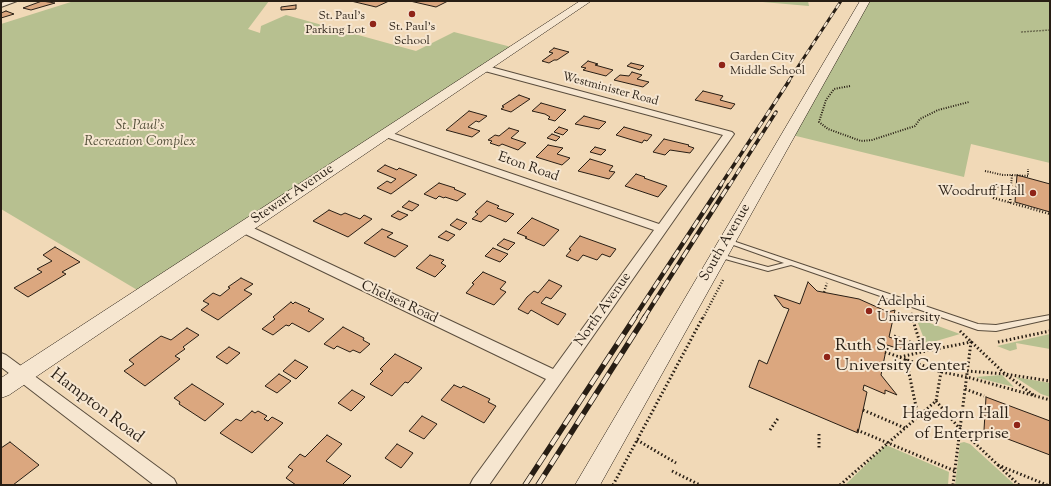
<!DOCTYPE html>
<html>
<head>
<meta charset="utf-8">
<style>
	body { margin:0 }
	#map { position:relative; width:1051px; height:486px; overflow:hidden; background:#f1d9b7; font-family:"Sorts Mill Goudy",serif }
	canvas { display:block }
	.frame { position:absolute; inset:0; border:2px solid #281e14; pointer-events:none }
</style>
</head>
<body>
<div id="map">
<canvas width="1051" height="486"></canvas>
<div class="frame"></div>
</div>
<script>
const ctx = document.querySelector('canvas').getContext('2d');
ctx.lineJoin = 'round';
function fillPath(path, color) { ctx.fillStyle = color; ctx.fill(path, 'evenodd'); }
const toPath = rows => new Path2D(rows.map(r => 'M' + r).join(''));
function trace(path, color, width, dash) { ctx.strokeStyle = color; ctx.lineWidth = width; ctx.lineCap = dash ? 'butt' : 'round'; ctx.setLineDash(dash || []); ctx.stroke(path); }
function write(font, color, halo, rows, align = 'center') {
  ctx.font = font + ' "Sorts Mill Goudy",serif'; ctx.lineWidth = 4; ctx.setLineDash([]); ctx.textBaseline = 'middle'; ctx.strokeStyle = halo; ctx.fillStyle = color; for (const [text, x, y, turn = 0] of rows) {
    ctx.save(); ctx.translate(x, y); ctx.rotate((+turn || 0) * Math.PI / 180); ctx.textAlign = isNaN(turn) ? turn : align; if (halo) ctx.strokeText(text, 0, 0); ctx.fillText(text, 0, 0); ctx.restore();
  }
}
const green = toPath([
	[74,1,269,1,248,29,260,33,261,26,286,15,416,51,454,32,515,48,144,294,1,209,1,24],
	[751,1,808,1,809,6],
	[869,1,1050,1,1050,163,971,144,964,177,788,134],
	[916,318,960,334,926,344],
	[1050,334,1050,349,1016,343,1017,349,1010,351,997,346],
	[1002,375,1014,387,975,377],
	[1015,377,1050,383,1050,397,1041,394],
	[964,442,970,444,1015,485,955,485,960,443],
	[886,445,949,472,948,485,845,485]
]);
const building = toPath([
	[42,1,55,3,31,10,23,8,42,1],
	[351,1,389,1,376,7,351,1],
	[410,1,448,1,436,7,410,1],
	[296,5,296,9,281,10,281,7,296,5],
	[6,11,14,14,1,18,1,13,6,11],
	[554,48,569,52,557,60,554,60,549,63,542,61,553,53,549,52,554,48],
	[588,61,598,64,595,65,613,70,606,76,583,70,586,68,581,67,588,61],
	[631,63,644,66,640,70,627,66,631,63],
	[632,72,642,75,637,79,649,82,643,87,614,80,620,75,629,76,632,72],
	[703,91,723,96,720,100,735,104,731,109,695,100,703,91],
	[519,95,530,99,511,112,501,109,504,107,502,106,519,95],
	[541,103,566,110,555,121,548,119,550,117,545,114,532,111,541,103],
	[469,111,487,116,479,122,476,121,468,127,480,131,472,137,446,130,469,111],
	[584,116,606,122,599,129,575,124,584,116],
	[559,127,568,130,563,135,554,132,559,127],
	[624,127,652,135,647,141,644,140,642,143,616,135,624,127],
	[509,128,519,131,511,138,526,143,518,150,502,144,499,146,490,143,492,141,488,140,495,135,499,136,509,128],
	[552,134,560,137,556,141,547,138,552,134],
	[664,139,689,145,688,146,694,148,690,153,670,150,665,155,653,152,664,139],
	[548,145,563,148,557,154,570,158,562,165,536,157,548,145],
	[595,147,606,150,601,155,590,152,595,147],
	[590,159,613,166,609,171,615,172,609,179,578,171,590,159],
	[385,165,397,170,399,168,417,175,391,194,377,188,387,181,391,183,396,179,377,171,385,165],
	[636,174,645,177,644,178,667,186,658,197,625,186,636,174],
	[1017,175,1050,184,1050,212,1015,202,1017,175],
	[439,183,455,188,454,189,466,194,457,201,445,197,444,198,439,196,436,199,424,194,439,183],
	[409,201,419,205,412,211,402,207,409,201],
	[487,201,499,206,497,208,514,214,506,222,489,215,481,222,472,219,478,214,475,212,487,201],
	[329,210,341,215,345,213,360,219,364,215,372,219,348,237,313,221,329,210],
	[398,211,408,215,400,220,391,216,398,211],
	[532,218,559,230,544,246,525,238,527,237,517,233,532,218],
	[457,219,467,223,460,230,450,225,457,219],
	[382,229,393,233,387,237,408,246,395,257,364,243,382,229],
	[446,231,455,235,448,241,438,237,446,231],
	[580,236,616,249,610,257,602,254,597,260,583,255,578,261,566,256,571,250,569,249,580,236],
	[504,239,515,243,508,250,497,245,504,239],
	[55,247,80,262,62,272,66,274,28,297,14,288,42,272,37,269,52,261,43,255,55,247],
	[493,248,508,254,500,262,485,256,493,248],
	[430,255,444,260,441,263,446,266,435,277,416,268,430,255],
	[483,272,506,282,500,289,506,292,494,305,466,293,474,284,472,283,483,272],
	[241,278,253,284,244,290,252,294,218,320,201,310,209,304,203,301,213,293,220,296,230,288,228,287,241,278],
	[549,280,562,286,551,299,546,297,541,303,566,314,558,325,531,310,528,314,518,309,527,297,534,291,538,293,549,280],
	[808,282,817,291,859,299,888,312,895,310,889,337,915,346,900,349,887,345,881,375,897,395,885,390,885,394,864,385,863,390,867,392,858,433,749,387,759,360,767,364,789,309,783,307,774,295,800,304,808,282],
	[291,302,293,304,295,302,310,309,308,311,324,319,309,332,292,323,289,326,286,325,273,335,262,329,275,319,273,317,291,302],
	[343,327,364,338,363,340,370,344,360,353,353,350,350,352,337,346,334,349,324,344,343,327],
	[187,328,199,335,183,347,185,349,175,356,180,359,145,386,124,371,134,364,129,360,161,336,171,340,187,328],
	[229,347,240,353,227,364,216,357,229,347],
	[395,354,422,368,408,383,405,382,392,396,370,384,383,371,380,369,395,354],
	[295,360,308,367,296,379,283,371,295,360],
	[279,374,291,381,277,393,265,386,279,374],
	[192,384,224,404,205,421,179,404,180,402,174,398,192,384],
	[454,385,461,388,463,386,490,399,488,402,496,406,484,423,441,400,454,385],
	[352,390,365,397,351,411,338,403,352,390],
	[986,397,1050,421,1050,455,984,430,986,397],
	[252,411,255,413,258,411,267,416,264,419,268,421,272,417,283,423,252,453,220,433,236,419,241,421,252,411],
	[422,416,437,424,424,439,409,431,422,416],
	[327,435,342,444,326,461,351,476,342,485,296,485,286,478,293,470,288,467,300,454,305,457,327,435],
	[10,442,39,465,13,485,1,485,1,448,10,442],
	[397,444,413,453,401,468,385,458,397,444]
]);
const pathFar3 = toPath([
	[1021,32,1050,30]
]);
const pathFar2 = toPath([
	[850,86,834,89,826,100,819,122,828,129,861,141,872,140,915,126,920,119,938,110,969,102],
	[985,171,1003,175,1012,175,1011,186],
	[1012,175,1028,176,1028,169]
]);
const pathFar1 = toPath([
	[1011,185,1011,190,993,186,991,195,994,198,1050,214],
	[1010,203,1011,190],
	[824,292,827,283],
	[911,313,913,318],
	[703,318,723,280]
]);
const path = toPath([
	[912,317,921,346],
	[960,331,1005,374,1035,396],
	[894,336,931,350,971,342,960,429],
	[998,342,1050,331],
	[885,352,941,372,967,377,1050,400],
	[900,357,930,350],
	[906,359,918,416],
	[967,371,1005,374,1050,381],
	[965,389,984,396],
	[936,401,960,429],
	[863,410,905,428],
	[770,430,779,417],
	[857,430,955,471],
	[819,434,819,450],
	[637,440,676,463],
	[998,465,1047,485],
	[672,471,700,485],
	[613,485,703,317],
	[840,485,936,401,941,372],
	[953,485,960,429,1019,485]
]);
const lane = toPath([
	[727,239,978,324,996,325,1050,315,1050,319,996,331,978,330,791,265,768,271,718,257,717,256,720,254,768,267,784,263,725,242,724,241,727,239]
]);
const street = toPath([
	[7,1,17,1,1,7,1,3,7,1],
	[481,66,487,66,732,132,734,134,489,485,470,485,473,479,546,379,239,231,237,228,239,225,247,225,553,369,654,230,383,136,381,134,383,132,389,132,659,224,723,135,481,70,481,66],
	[1,353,6,355,174,479,177,485,154,485,1,367,1,353]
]);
const secondary = toPath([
	[580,1,591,1,9,395,1,398,1,378,580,1],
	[860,1,870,1,600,485,575,485,860,1]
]);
const railFar3 = toPath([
	[788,82,841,1]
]);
const railFar2 = toPath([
	[720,186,789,81],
	[729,186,776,112]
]);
const railFar1 = toPath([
	[634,318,721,185],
	[644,318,729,185]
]);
const rail = toPath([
	[525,485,635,317],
	[538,485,645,317]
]);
const markers = [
	[412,14,4,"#8f2418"],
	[373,24,4,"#8f2418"],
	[722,65,4,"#8f2418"],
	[1033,193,4,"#8f2418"],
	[869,311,4,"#8f2418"],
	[827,357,4,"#8f2418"],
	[1017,425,4,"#8f2418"]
];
const farPoinames = [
	["St. Paul's",365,17],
	["Parking Lot",365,31],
	["St. Paul's",412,28,"center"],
	["School",412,42,"center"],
	["Garden City",730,58,"left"],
	["Middle School",730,72,"left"]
];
const farStreetnames = [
	["Westminister Road",610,90,15]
];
const parkNames = [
	["St. Paul's",140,127],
	["Recreation Complex",140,143]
];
const streetNames = [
	["Eton Road",528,168,19],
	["Stewart Avenue",293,195,-34],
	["South Avenue",726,243,-60],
	["Chelsea Road",399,303,25],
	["North Avenue",604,310,-55]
];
const poiNames = [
	["Woodruff Hall",1025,193],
	["Adelphi",877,303,"left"],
	["University",877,319,"left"]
];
const nearPoinames = [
	["Ruth S. Harley",835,347],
	["University Center",835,367],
	["Hagedorn Hall",1009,415,"right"],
	["of Enterprise",1009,435,"right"]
];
const nearStreetnames = [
	["Hampton Road",96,407,37]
];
fillPath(green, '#b7c090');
fillPath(building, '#dba77f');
trace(building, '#281e14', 1);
trace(lane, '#5a4d3d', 2);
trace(street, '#5a4d3d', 2);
trace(secondary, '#281e14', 1);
trace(pathFar3, '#281e14', 1.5, [0.5, 1]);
trace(pathFar2, '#281e14', 2, [1, 1.5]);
trace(pathFar1, '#281e14', 2.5, [1, 2]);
trace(path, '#281e14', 3, [1.5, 2.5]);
fillPath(lane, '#f6e6d0');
fillPath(street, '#f6e6d0');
fillPath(secondary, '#f6e6d0');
trace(railFar3, '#281e14', 3);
trace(railFar2, '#281e14', 3.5);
trace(railFar1, '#281e14', 4.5);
trace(rail, '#281e14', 5.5);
trace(railFar3, '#f6e6d0', 2, [5.5]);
trace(railFar2, '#f6e6d0', 2.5, [7]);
trace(railFar1, '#f6e6d0', 3, [9]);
trace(rail, '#f6e6d0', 4, [12]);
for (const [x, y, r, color] of markers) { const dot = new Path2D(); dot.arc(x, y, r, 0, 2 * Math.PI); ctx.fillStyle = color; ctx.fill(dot); trace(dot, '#f6e6d0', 1.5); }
write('12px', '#281e14', '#f6e6d0', farPoinames, 'right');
write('12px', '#281e14', '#f6e6d0', farStreetnames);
write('italic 14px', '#534f39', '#f6e6d0', parkNames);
write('14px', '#281e14', '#f6e6d0', streetNames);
write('14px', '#281e14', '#f6e6d0', poiNames, 'right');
write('17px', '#281e14', '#f6e6d0', nearPoinames, 'left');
write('17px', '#281e14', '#f6e6d0', nearStreetnames);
</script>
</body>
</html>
